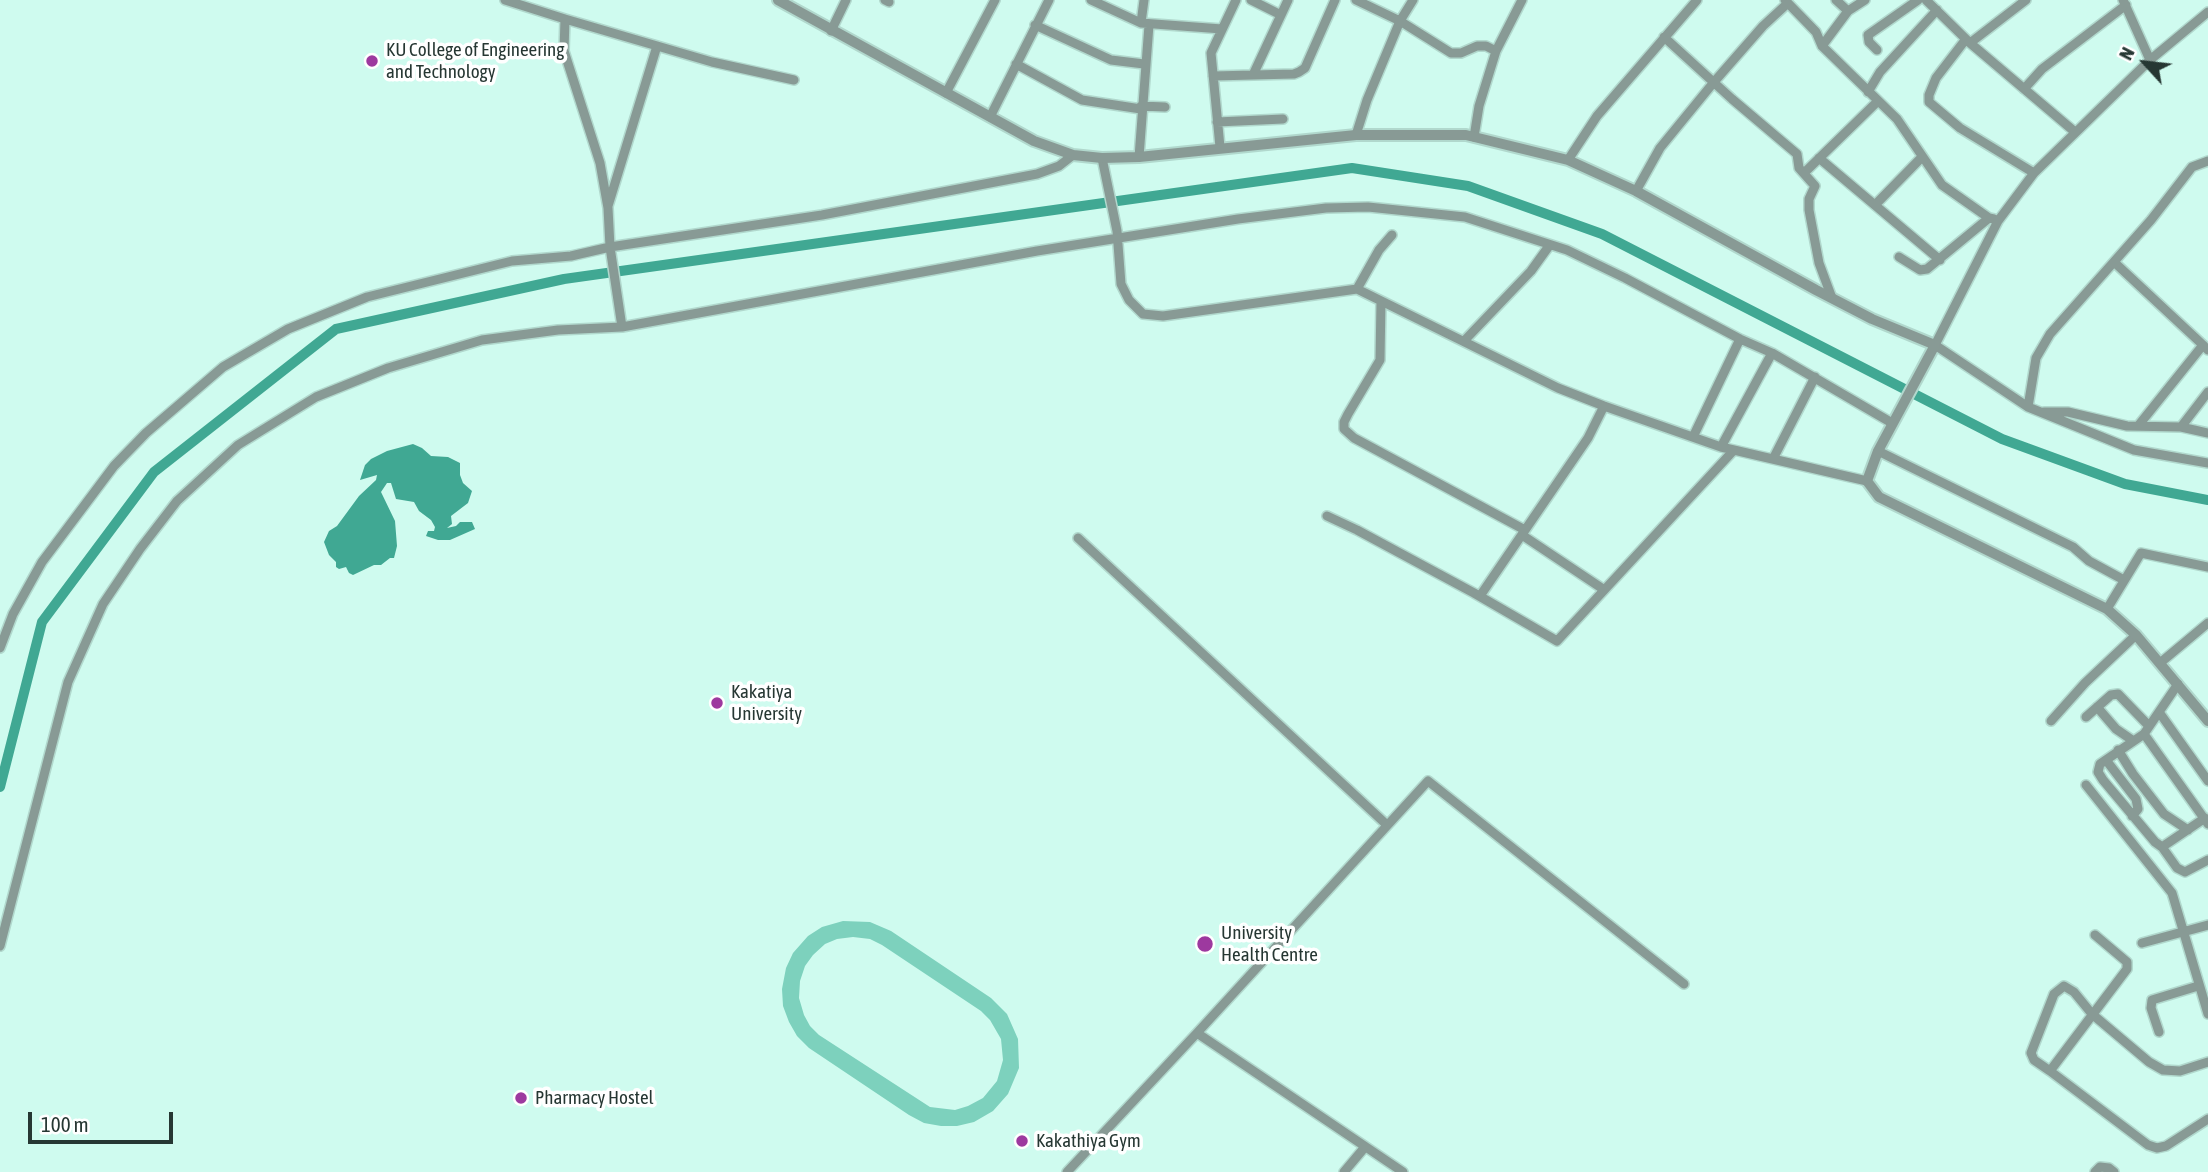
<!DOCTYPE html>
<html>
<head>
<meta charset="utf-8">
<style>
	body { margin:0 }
	#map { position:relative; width:2208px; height:1172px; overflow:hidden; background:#cffbef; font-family:"Asap Condensed",sans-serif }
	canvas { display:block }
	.north { position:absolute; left:2110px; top:28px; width:70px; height:70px; -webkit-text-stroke:5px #fff; paint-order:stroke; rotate:297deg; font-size:19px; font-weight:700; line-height:28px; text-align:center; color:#263733 }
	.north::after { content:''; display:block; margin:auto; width:24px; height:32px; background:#263733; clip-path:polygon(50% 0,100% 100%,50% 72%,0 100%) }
	.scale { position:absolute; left:28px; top:1112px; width:145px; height:32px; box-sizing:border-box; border:4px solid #263733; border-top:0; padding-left:9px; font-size:21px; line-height:24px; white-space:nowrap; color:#263733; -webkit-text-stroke:5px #fff; paint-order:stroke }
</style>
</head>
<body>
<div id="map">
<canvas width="2208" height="1172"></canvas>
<div class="north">N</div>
<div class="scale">100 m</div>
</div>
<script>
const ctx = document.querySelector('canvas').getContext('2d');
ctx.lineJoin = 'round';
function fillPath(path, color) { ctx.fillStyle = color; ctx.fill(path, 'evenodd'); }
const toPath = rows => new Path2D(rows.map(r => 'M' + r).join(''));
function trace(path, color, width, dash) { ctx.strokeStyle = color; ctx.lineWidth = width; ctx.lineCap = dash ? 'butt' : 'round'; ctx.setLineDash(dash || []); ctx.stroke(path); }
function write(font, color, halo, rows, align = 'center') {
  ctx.font = font + ' "Asap Condensed",sans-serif'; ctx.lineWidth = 7; ctx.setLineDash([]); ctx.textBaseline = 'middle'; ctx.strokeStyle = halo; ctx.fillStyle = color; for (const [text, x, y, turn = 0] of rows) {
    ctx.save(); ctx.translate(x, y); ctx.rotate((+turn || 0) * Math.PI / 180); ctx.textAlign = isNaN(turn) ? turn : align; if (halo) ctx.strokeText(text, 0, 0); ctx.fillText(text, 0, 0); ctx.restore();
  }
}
const green = toPath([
	[843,921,870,922,891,931,991,998,1007,1014,1018,1039,1019,1068,1008,1094,993,1111,974,1122,957,1126,941,1126,924,1123,909,1115,809,1048,797,1036,789,1022,783,1006,782,989,786,968,793,953,808,936,822,927],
	[853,937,870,939,882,945,981,1011,990,1020,1001,1039,1003,1060,997,1081,983,1098,968,1106,955,1110,930,1107,819,1035,810,1026,804,1015,799,998,800,981,805,966,813,955,825,944,837,939]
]);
const water = toPath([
	[413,444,422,448,431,456,448,457,460,463,460,475,463,483,472,491,468,503,451,516,452,524,447,528,456,526,460,522,472,522,475,529,450,540,438,540,426,536,428,531,434,531,435,527,431,520,419,511,414,502,396,499,391,483,387,483,381,492,395,521,397,546,394,558,390,558,381,565,374,565,353,575,349,573,346,567,339,569,336,567,336,562,329,555,324,542,329,531,337,526,359,496,376,480,377,475,360,480,365,465,371,459,387,451]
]);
const canal = toPath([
	[0,787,42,622,154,472,336,329,564,279,1352,168,1468,186,1602,234,2002,439,2125,484,2208,500]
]);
const minor = toPath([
	[505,0,565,19,564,51,600,163,608,208,610,247,622,327],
	[885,0,889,2],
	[1091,0,1141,23,1222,29],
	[1251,0,1281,15],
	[1356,0,1400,21,1451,53,1461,53,1477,46,1486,46,1496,51],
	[1785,0,1816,32,1822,46,1897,119,1942,185,1989,218],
	[1836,0,1848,11],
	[1926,0,1970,43,2075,132],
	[2123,0,2150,60,2034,173,1998,221,1935,345,2028,407,2134,450,2208,463],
	[565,19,712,62,794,80],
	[1141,23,1144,0],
	[1035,25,1111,60,1144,64],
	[831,31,846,0],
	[1664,37,1732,99,1797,154,1799,168,1815,186,1809,199,1809,210,1819,263,1832,298],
	[1966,39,1936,78,1929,95,1929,102,1960,128,2034,173],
	[1970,43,2026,0],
	[1822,46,1848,11,1865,0],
	[1877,50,1869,42,1868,35,1918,0],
	[2150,60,2208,12],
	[1016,64,1082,100,1141,109],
	[1253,75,1288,0],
	[1213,76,1294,74,1299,72,1305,68,1335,0],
	[2024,89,2042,69,2126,5],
	[1868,92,1880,72,1937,10],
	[946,93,995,0],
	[1141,106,1165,107],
	[990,117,1049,0],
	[1217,122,1283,119],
	[1356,135,1367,100,1400,21,1413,0],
	[1474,137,1479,106,1496,51,1522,0],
	[1220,147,1211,53,1236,0],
	[1139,157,1149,25],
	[1102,158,1117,231,1121,284,1129,300,1143,314,1163,316,1357,289,1558,388,1604,406,1721,447,1867,481],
	[1819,158,1940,260],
	[1568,160,1597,116,1697,0],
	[1804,173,1878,101],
	[1636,191,1660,148,1714,82,1763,26,1788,3],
	[1875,205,1922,157],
	[608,206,657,46],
	[1899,257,1920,270,1927,269,1989,218,1994,219],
	[2114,262,2203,345],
	[1357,289,1379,250,1392,235],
	[1381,301,1380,360,1348,414,1344,422,1344,429,1354,438,1525,530],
	[1464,341,1531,271,1549,246],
	[2028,407,2036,358,2050,334,2151,220,2192,167,2208,161],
	[2044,412,2068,412,2127,426,2181,427,2208,433],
	[2138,426,2203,345,2208,350],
	[2181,427,2208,392],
	[1693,437,1740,339,1772,353,1892,423],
	[1721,447,1772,353],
	[1878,451,2073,547,2089,561,2124,580],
	[1773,459,1815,377],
	[1327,516,1357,530,1474,593,1557,641,1734,450],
	[1522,535,1603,589],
	[1078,538,1387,825],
	[1480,596,1588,438,1604,406],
	[2107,609,2141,553,2208,567],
	[0,648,13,614,42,562,114,466,146,433,223,367,288,329,367,297,512,261,571,256,610,247,822,215,1037,174,1059,166,1073,155],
	[2160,663,2208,623],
	[2178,684,2144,734,2208,824],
	[2097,707,2116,729,2132,740],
	[2159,712,2208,781],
	[2086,717,2111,695,2118,694,2149,726],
	[2051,721,2085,683,2136,635],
	[2144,734,2100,764,2098,772,2103,780,2155,842,2162,847,2205,818],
	[2118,750,2133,774,2164,814,2188,830],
	[2106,760,2136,799,2138,809,2132,816],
	[2086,785,2172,893,2208,1014],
	[2162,847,2177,868,2185,872,2208,860],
	[2095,935,2127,962,2127,969,2050,1071,2148,1145,2157,1148,2166,1146,2208,1119],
	[2142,943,2208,925],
	[0,946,68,682,103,604,140,549,177,501,238,445,316,397,388,368,482,340,558,330,622,327,1037,251,1238,219,1326,208,1368,207,1465,217,1567,250,1625,278,1740,339],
	[2159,1032,2151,1008,2152,1000,2198,986],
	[1197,1033,1403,1172],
	[2050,1071,2034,1060,2031,1053,2054,994,2064,986,2074,992,2092,1014,2149,1062,2163,1070,2180,1071,2208,1062],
	[1067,1172,1197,1033,1428,781,1684,984],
	[1344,1172,1365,1147],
	[2095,1172,2100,1167,2109,1168,2114,1172]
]);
const tertiary = toPath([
	[778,0,1034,141,1073,155,1102,158,1139,157,1356,135,1466,135,1568,160,1636,191,1816,290,1872,319,1935,345,1878,451,1867,481,1879,497,2107,609,2136,635,2208,721]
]);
const markers = [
	[372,61,7,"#9d399f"],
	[717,703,7,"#9d399f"],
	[1205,944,9,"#9d399f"],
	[521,1098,7,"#9d399f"],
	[1022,1141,7,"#9d399f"]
];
const poiNames = [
	["KU College of Engineering",386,50],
	["and Technology",386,72],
	["Kakatiya",731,692],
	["University",731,714],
	["University",1221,933],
	["Health Centre",1221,955],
	["Pharmacy Hostel",535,1098],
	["Kakathiya Gym",1036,1141]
];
fillPath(green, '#7dd1bd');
fillPath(water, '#40a893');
trace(canal, '#40a893', 10);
trace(minor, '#b1d8cd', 12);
trace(tertiary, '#b1d8cd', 14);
trace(minor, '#889a95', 9);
trace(tertiary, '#889a95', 10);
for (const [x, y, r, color] of markers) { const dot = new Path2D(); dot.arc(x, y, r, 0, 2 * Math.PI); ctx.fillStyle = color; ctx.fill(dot); trace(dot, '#fff', 2.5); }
write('19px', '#263733', '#fff', poiNames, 'left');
</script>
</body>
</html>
